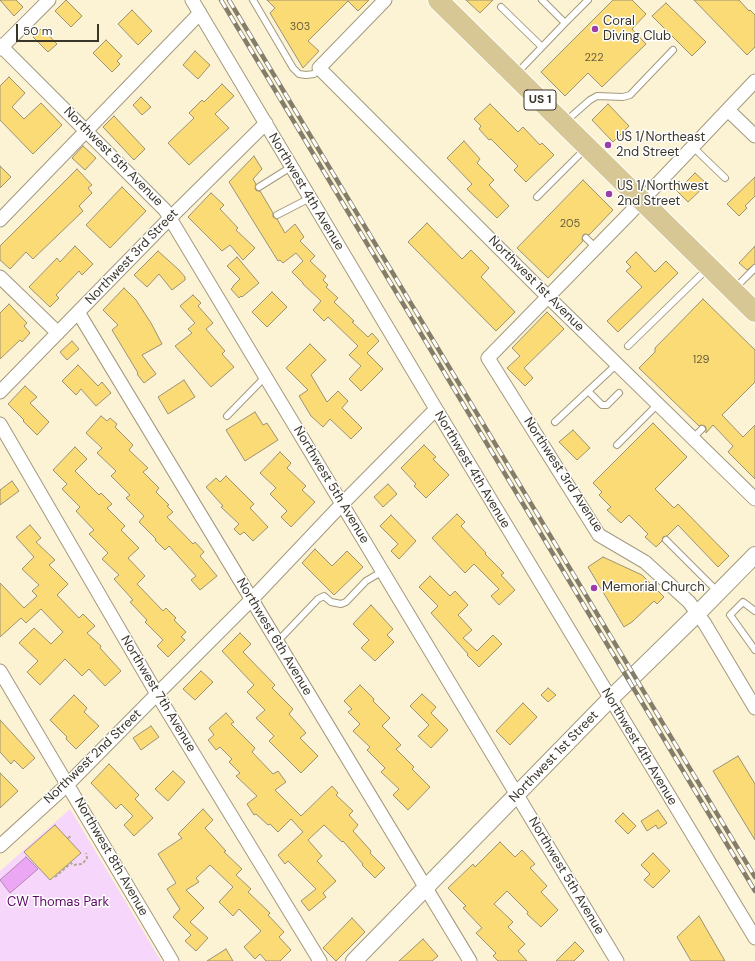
<!DOCTYPE html>
<html>
<head>
<meta charset="utf-8">
<style>
	body { margin:0 }
	#map { position:relative; width:755px; height:961px; overflow:hidden; background:#fcf2d4; font-family:"DM Sans",sans-serif }
	canvas { display:block }
	.scale { position:absolute; left:16px; top:24px; width:83px; height:18px; box-sizing:border-box; border:2px solid #393529; border-top:0; padding-left:5px; font-size:12px; line-height:14px; white-space:nowrap; color:#393529; -webkit-text-stroke:3px #fff; paint-order:stroke }
</style>
</head>
<body>
<div id="map">
<canvas width="755" height="961"></canvas>
<div class="scale">50 m</div>
</div>
<script>
const ctx = document.querySelector('canvas').getContext('2d');
ctx.lineJoin = 'round';
function fillPath(path, color) { ctx.fillStyle = color; ctx.fill(path, 'evenodd'); }
const toPath = rows => new Path2D(rows.map(r => 'M' + r).join(''));
function trace(path, color, width, dash) { ctx.strokeStyle = color; ctx.lineWidth = width; ctx.lineCap = dash ? 'butt' : 'round'; ctx.setLineDash(dash || []); ctx.stroke(path); }
function write(font, color, halo, rows, align = 'center') {
  ctx.font = font + ' "DM Sans",sans-serif'; ctx.lineWidth = 3; ctx.setLineDash([]); ctx.textBaseline = 'middle'; ctx.strokeStyle = halo; ctx.fillStyle = color; for (const [text, x, y, turn = 0] of rows) {
    ctx.save(); ctx.translate(x, y); ctx.rotate((+turn || 0) * Math.PI / 180); ctx.textAlign = isNaN(turn) ? turn : align; if (halo) ctx.strokeText(text, 0, 0); ctx.fillText(text, 0, 0); ctx.restore();
  }
}
const green = toPath([
	[70,809,161,961,0,961,0,871]
]);
const water = toPath([
	[26,857,38,869,10,893,0,880,26,857]
]);
const building = toPath([
	[0,0,16,0,23,7,14,16,0,0],
	[66,0,82,16,71,27,55,11,66,0],
	[267,0,369,0,358,11,348,1,308,41,319,51,303,68,270,13,275,8,267,0],
	[466,0,493,0,480,13,466,0],
	[613,0,632,0,646,14,632,29,646,44,602,87,588,73,565,96,541,72,613,0],
	[694,0,739,0,749,11,750,10,755,15,755,47,747,55,694,0],
	[666,3,706,42,692,56,652,16,666,3],
	[132,10,152,31,138,45,118,24,132,10],
	[42,28,57,44,48,52,33,37,42,28],
	[106,40,122,56,117,61,120,64,112,72,93,53,106,40],
	[195,51,210,65,198,79,183,65,195,51],
	[9,77,25,93,12,107,24,119,41,103,62,125,33,154,0,120,0,86,9,77],
	[222,84,234,96,215,114,229,128,189,165,168,143,194,118,189,113,202,100,204,102,222,84],
	[141,97,151,107,142,115,133,105,141,97],
	[490,104,518,132,523,127,540,145,542,143,554,155,526,182,514,170,518,166,491,139,489,140,479,129,481,126,474,119,490,104],
	[608,104,629,126,613,142,592,120,608,104],
	[114,116,145,149,134,160,103,127,114,116],
	[464,141,480,159,477,163,494,180,489,185,509,206,497,218,467,189,472,184,447,158,464,141],
	[83,146,96,158,85,170,72,158,83,146],
	[254,156,262,169,253,179,256,184,255,189,257,191,260,191,273,213,273,217,277,219,285,233,295,224,304,237,300,241,315,256,310,261,326,276,323,280,328,285,326,287,338,298,334,302,354,321,352,322,368,337,372,333,379,341,367,353,383,369,361,391,349,379,361,366,349,355,358,346,328,317,324,321,313,310,321,301,303,284,303,283,292,272,303,261,296,253,283,263,280,260,278,261,229,182,254,156],
	[0,166,11,177,0,188,0,166],
	[77,169,92,185,88,188,92,193,79,206,83,211,33,259,26,252,10,269,0,260,0,246,77,169],
	[695,173,707,184,688,202,673,187,679,181,683,185,695,173],
	[755,177,755,196,745,206,747,208,739,216,727,204,755,177],
	[583,180,613,210,589,235,585,234,583,235,582,239,583,241,548,278,517,248,583,180],
	[122,187,146,211,110,248,86,225,122,187],
	[211,193,224,205,220,209,238,228,236,230,255,248,243,260,230,245,222,251,188,217,211,193],
	[427,223,462,259,471,250,489,268,481,277,515,312,496,331,408,242,427,223],
	[75,246,93,264,82,275,79,271,56,295,59,298,50,307,29,287,57,258,60,262,75,246],
	[755,246,755,264,747,270,739,263,755,246],
	[158,251,179,270,185,277,185,280,172,290,159,274,147,287,134,275,158,251],
	[636,252,655,272,666,261,678,273,618,332,607,321,642,287,626,271,631,267,626,262,636,252],
	[237,257,259,283,242,297,241,296,239,298,231,289,233,287,233,286,240,279,227,266,237,257],
	[124,288,136,300,151,323,162,344,142,355,156,374,144,383,137,374,138,373,112,330,118,325,103,310,124,288],
	[272,292,287,307,267,327,252,312,272,292],
	[193,295,201,303,198,306,213,323,206,329,225,351,222,354,234,367,211,387,175,346,192,333,188,329,195,323,180,306,193,295],
	[703,299,755,350,755,382,722,415,743,437,755,425,755,479,728,452,733,446,713,425,706,433,706,428,705,426,701,425,699,426,639,368,655,352,655,348,703,299],
	[9,304,27,323,24,326,30,333,22,342,20,340,0,359,0,313,9,304],
	[547,312,564,329,524,368,533,378,525,386,507,368,520,356,512,348,547,312],
	[72,341,79,349,67,360,60,352,72,341],
	[310,344,326,360,311,375,327,402,338,391,348,401,342,408,362,428,351,439,330,419,323,427,311,416,299,396,308,390,286,368,310,344],
	[78,365,98,386,102,382,111,393,96,406,81,389,76,395,62,381,78,365],
	[184,380,195,397,168,414,158,397,184,380],
	[25,386,37,397,30,403,49,422,37,435,23,421,24,420,8,404,25,386],
	[255,412,263,425,267,423,278,440,245,461,226,430,255,412],
	[101,416,107,421,110,418,117,424,115,427,133,445,129,450,148,468,143,472,159,488,156,492,169,505,167,506,173,512,167,517,193,544,195,542,204,552,200,556,217,576,200,590,191,580,196,576,169,546,165,550,155,540,156,539,139,522,144,516,126,498,130,495,111,476,116,471,97,453,102,448,86,433,101,416],
	[653,423,687,457,655,489,674,508,678,504,729,556,718,567,678,525,667,536,663,537,662,541,656,547,645,537,648,534,629,515,621,523,607,510,611,507,599,495,602,492,593,483,653,423],
	[573,430,590,448,577,460,559,442,573,430],
	[424,445,436,457,433,459,449,475,426,498,414,486,416,484,401,468,424,445],
	[75,447,87,459,75,471,99,495,101,493,112,504,107,508,125,526,121,530,139,548,128,558,145,576,137,584,163,611,166,608,176,618,174,620,186,632,181,637,185,640,168,657,157,646,163,640,145,622,147,620,130,602,133,600,114,579,119,575,102,559,108,553,89,534,94,530,76,511,80,507,62,489,67,484,53,470,75,447],
	[280,452,291,463,287,468,306,486,302,490,315,502,291,527,281,517,287,511,270,494,276,488,260,473,280,452],
	[226,476,254,504,250,508,268,527,253,541,244,532,240,535,234,529,239,524,221,507,223,506,206,487,216,478,220,482,226,476],
	[12,481,19,491,0,505,0,490,12,481],
	[388,484,397,494,383,507,374,497,388,484],
	[457,514,465,522,461,526,486,553,485,554,504,573,501,575,515,590,499,605,491,596,499,589,474,564,465,573,432,538,457,514],
	[391,515,416,541,399,559,391,551,398,544,380,526,391,515],
	[30,525,41,538,36,542,55,560,49,565,68,584,57,595,79,618,83,614,95,626,87,633,101,646,100,648,121,671,105,686,89,669,82,676,65,659,40,685,27,672,38,661,19,643,34,628,51,644,63,632,41,609,26,623,21,618,0,637,0,583,24,608,37,596,32,591,39,585,22,569,34,557,16,537,30,525],
	[315,549,332,566,347,551,363,567,334,595,302,563,315,549],
	[603,557,642,575,664,597,657,604,654,601,632,622,624,627,588,567,603,557],
	[430,576,450,596,455,591,468,605,458,615,472,630,463,638,477,651,493,635,502,644,479,667,467,655,468,654,431,613,438,606,419,587,430,576],
	[371,605,393,629,387,635,394,642,375,661,361,648,369,640,353,624,371,605],
	[240,633,251,644,243,652,275,685,272,688,293,709,289,714,306,733,300,738,318,756,301,773,269,741,274,736,256,718,265,710,247,692,254,685,222,651,240,633],
	[201,671,213,682,195,700,183,689,201,671],
	[360,685,374,699,373,701,390,718,382,726,401,745,396,749,414,767,412,769,430,787,408,810,393,795,399,789,381,772,385,768,367,750,370,747,353,731,360,724,348,712,352,709,344,701,360,685],
	[548,688,556,695,548,702,541,695,548,688],
	[422,694,436,707,431,713,448,730,431,748,418,736,429,725,410,706,422,694],
	[74,695,87,708,84,712,99,726,76,749,66,739,67,737,50,720,74,695],
	[523,703,537,717,510,745,496,731,523,703],
	[226,713,234,722,231,724,255,748,252,752,273,774,278,771,286,782,275,790,301,816,332,786,338,793,336,795,353,811,349,815,358,825,353,831,371,851,370,853,385,868,375,878,362,865,363,864,343,841,342,842,324,825,308,840,322,856,317,861,336,881,323,893,326,897,309,911,301,901,316,889,288,861,285,864,278,855,303,832,291,819,278,832,270,824,268,825,256,814,254,815,247,804,257,796,236,776,240,773,229,762,232,759,220,747,216,750,208,740,214,735,209,728,226,713],
	[0,720,35,758,23,769,14,760,11,764,0,752,0,720],
	[151,726,159,737,141,750,133,738,151,726],
	[738,756,755,784,755,840,713,771,738,756],
	[109,764,139,795,135,799,153,818,134,836,124,825,133,816,121,804,116,809,91,783,109,764],
	[173,771,185,782,168,801,155,789,173,771],
	[0,773,18,791,0,808,0,773],
	[203,809,213,820,205,828,226,851,224,852,242,869,236,875,251,889,248,892,270,913,268,915,284,932,279,937,291,950,280,961,266,961,260,954,255,959,244,947,261,931,239,909,233,916,219,902,233,887,210,865,196,878,199,882,186,890,204,908,190,922,208,938,196,951,185,941,191,935,173,917,180,909,167,889,176,883,158,854,182,838,178,834,203,809],
	[658,810,667,823,658,829,656,825,647,831,641,821,658,810],
	[623,813,636,826,628,834,615,821,623,813],
	[55,825,81,853,50,880,24,852,55,825],
	[500,842,515,857,522,850,535,864,530,868,547,886,541,892,558,910,541,927,527,914,528,912,507,891,494,904,513,922,508,927,525,944,518,951,527,961,498,961,493,956,496,953,476,933,482,928,463,908,466,906,448,888,473,864,475,867,500,842],
	[653,853,670,871,653,888,644,880,650,874,641,865,653,853],
	[699,916,725,961,691,961,677,937,699,916],
	[352,918,365,932,336,961,323,948,352,918],
	[423,939,438,956,432,961,399,961,423,939],
	[575,942,584,951,574,961,556,961,575,942],
	[226,949,233,961,207,961,226,949]
]);
const path = toPath([
	[68,838,71,836],
	[55,877,71,863,73,865,82,864,84,862,87,858,86,853]
]);
const service = toPath([
	[253,0,293,68,299,74,306,75,314,74,319,68],
	[501,7,542,47],
	[565,23,588,0],
	[517,73,565,23,542,0],
	[566,121,590,100,597,96,623,97,630,95,673,50],
	[693,147,725,178],
	[259,187,291,167],
	[537,197,586,148],
	[277,215,310,198],
	[586,238,596,248],
	[734,289,755,268],
	[628,346,707,269],
	[588,391,602,405,607,405,619,393],
	[227,416,266,376],
	[555,422,617,364],
	[693,438,702,429],
	[617,445,658,404],
	[666,540,718,592],
	[755,611,743,602,730,615,755,650],
	[277,642,318,599,324,596,331,602,341,604,346,602,366,581,383,571]
]);
const minor = toPath([
	[192,0,436,409,755,938],
	[385,0,319,68,540,289,755,499],
	[0,45,165,210,617,961],
	[0,49,49,0],
	[755,81,629,214,488,358,599,535,645,562,689,602,705,624,755,708],
	[728,110,755,136],
	[0,220,200,13],
	[0,277,58,333],
	[78,312,470,961],
	[0,392,170,218,266,123],
	[0,424,157,694,320,961],
	[0,671,172,961],
	[0,846,68,784,157,694,251,600,342,504,436,409]
]);
const tertiary = toPath([
	[354,961,610,699,697,614,755,555]
]);
const primary = toPath([
	[438,0,755,312]
]);
const rail = toPath([
	[221,0,755,891],
	[229,0,755,877]
]);
const markers = [
	[595,29,4,"#9b3ea7"],
	[608,145,4,"#9b3ea7"],
	[609,194,4,"#9b3ea7"],
	[594,588,4,"#9b3ea7"]
];
const numberNames = [
	["303",300,27],
	["222",594,58],
	["205",570,224],
	["129",701,360]
];
const shields = [
	[540,100,32]
];
const shieldNames = [
	["US 1",540,100]
];
const poiNames = [
	["Coral",603,22],
	["Diving Club",603,37],
	["US 1/Northeast",616,138],
	["2nd Street",616,153],
	["US 1/Northwest",617,187],
	["2nd Street",617,202],
	["Memorial Church",602,588]
];
const streetNames = [
	["Northwest 5th Avenue",113,157,45],
	["Northwest 4th Avenue",306,192,59],
	["Northwest 3rd Street",132,257,-46],
	["Northwest 1st Avenue",536,284,45],
	["Northwest 4th Avenue",472,470,59],
	["Northwest 3rd Avenue",563,475,57],
	["Northwest 5th Avenue",331,485,59],
	["Northwest 6th Avenue",274,637,59],
	["Northwest 7th Avenue",158,694,59],
	["Northwest 4th Avenue",639,747,59],
	["Northwest 2nd Street",93,757,-44],
	["Northwest 1st Street",554,757,-46],
	["Northwest 8th Avenue",111,857,60],
	["Northwest 5th Avenue",566,876,59]
];
const parkNames = [
	["CW Thomas Park",58,903]
];
fillPath(green, '#f7d6fb');
fillPath(water, '#eba7f3');
trace(water, '#b685b6', 1);
fillPath(building, '#fbdb75');
trace(building, '#9b9276', 1);
trace(service, '#a39a7e', 8);
trace(minor, '#a39a7e', 15);
trace(tertiary, '#a39a7e', 18);
trace(primary, '#fff', 22);
trace(path, '#b1aa93', 2, [3, 2]);
trace(service, '#fff', 6);
trace(minor, '#fff', 13);
trace(tertiary, '#fff', 16);
trace(primary, '#d7c794', 20);
trace(rail, '#837d6a', 4.5);
trace(rail, '#fff', 3, [9]);
for (const [x, y, r, color] of markers) { const dot = new Path2D(); dot.arc(x, y, r, 0, 2 * Math.PI); ctx.fillStyle = color; ctx.fill(dot); trace(dot, '#fff', 1.5); }
write('11px', '#6a5e3c', null, numberNames);
for (const [x, y, w] of shields) { const box = new Path2D(); box.roundRect(x - w / 2, y - 10, w, 20, 3); ctx.fillStyle = '#fff'; ctx.fill(box); trace(box, '#393529', 1); }
write('bold 12px', '#393529', null, shieldNames);
write('13px', '#393529', '#fff', poiNames, 'left');
write('13px', '#393529', '#fff', streetNames);
write('13px', '#5c0766', '#fff', parkNames);
</script>
</body>
</html>
